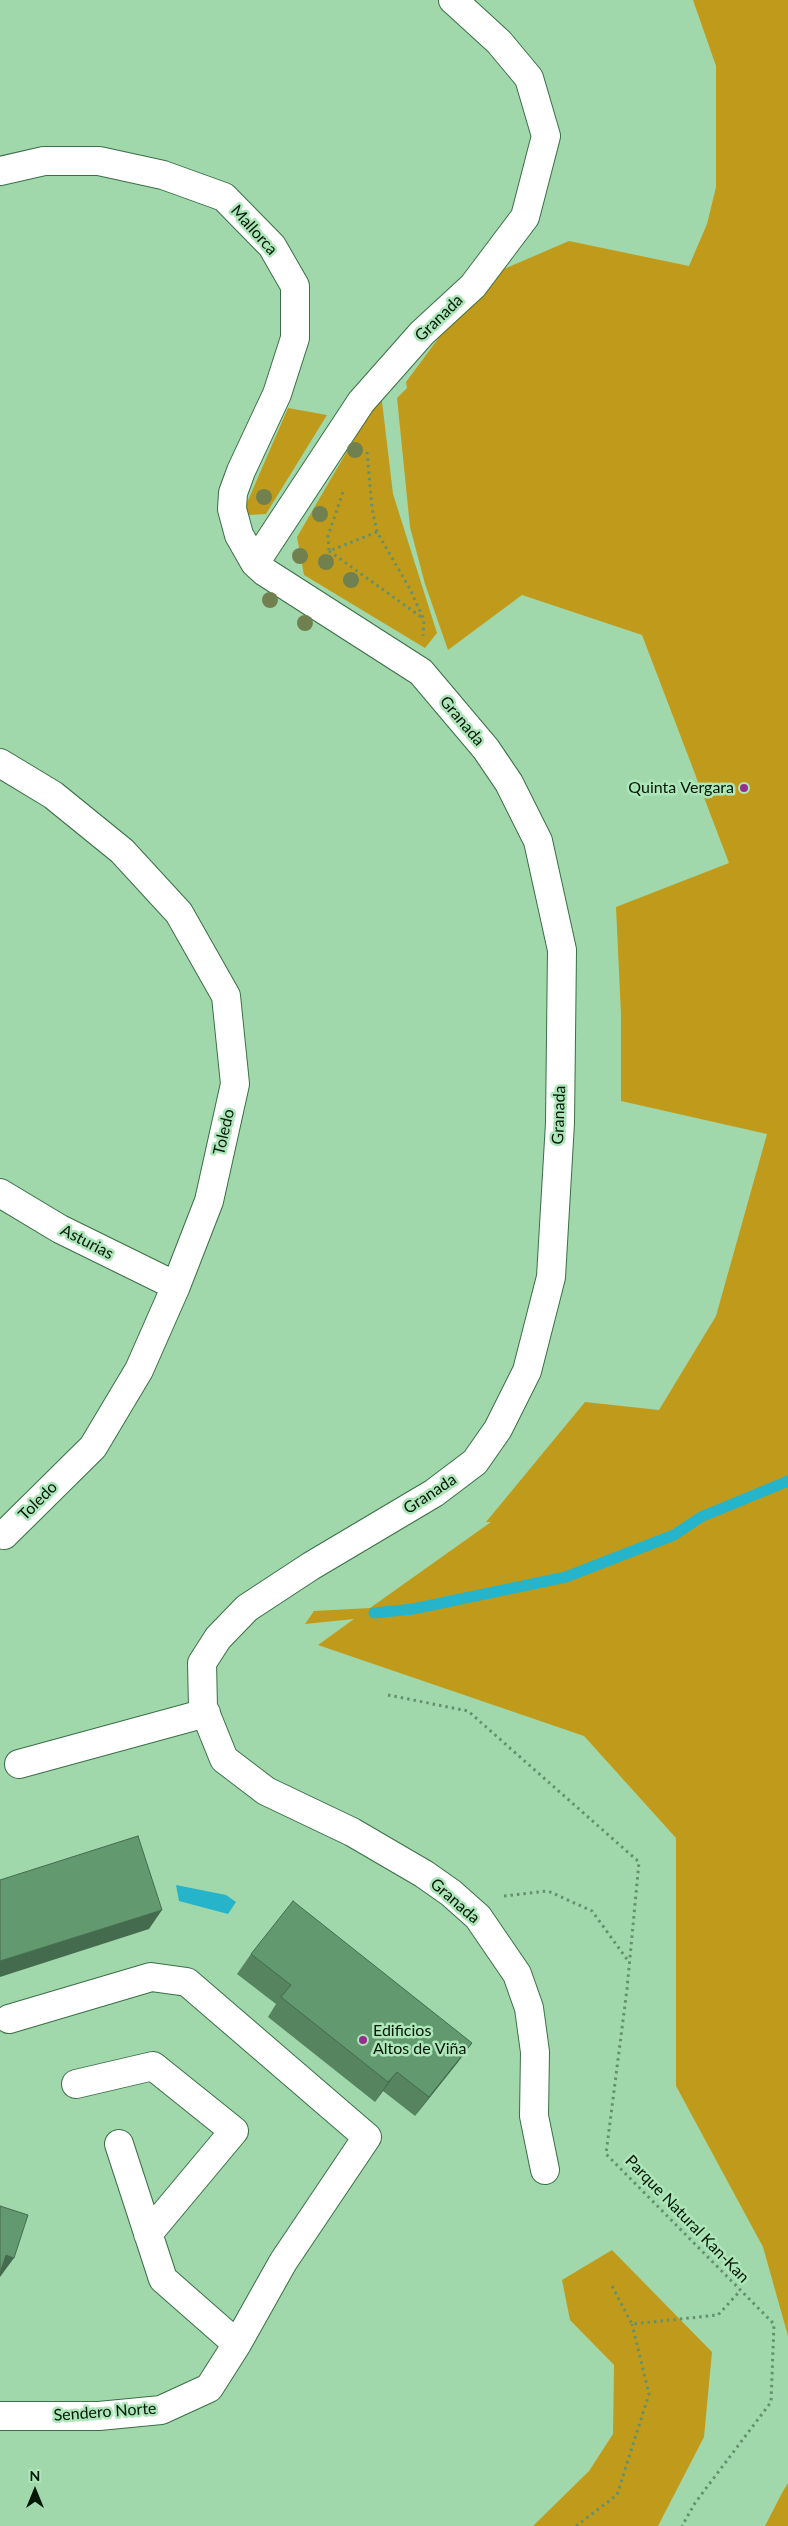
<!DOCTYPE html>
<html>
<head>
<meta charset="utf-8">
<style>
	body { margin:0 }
	#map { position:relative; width:788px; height:2526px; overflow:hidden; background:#a0d8ab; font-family:Lato,sans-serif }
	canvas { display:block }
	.north { position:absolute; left:10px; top:2466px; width:50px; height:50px; -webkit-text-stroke:4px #ade6b8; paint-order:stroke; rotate:0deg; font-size:14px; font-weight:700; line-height:20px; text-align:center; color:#021606 }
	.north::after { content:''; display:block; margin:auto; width:18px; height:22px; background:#021606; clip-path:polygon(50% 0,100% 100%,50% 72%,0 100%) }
</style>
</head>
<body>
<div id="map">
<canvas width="788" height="2526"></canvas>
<div class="north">N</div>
</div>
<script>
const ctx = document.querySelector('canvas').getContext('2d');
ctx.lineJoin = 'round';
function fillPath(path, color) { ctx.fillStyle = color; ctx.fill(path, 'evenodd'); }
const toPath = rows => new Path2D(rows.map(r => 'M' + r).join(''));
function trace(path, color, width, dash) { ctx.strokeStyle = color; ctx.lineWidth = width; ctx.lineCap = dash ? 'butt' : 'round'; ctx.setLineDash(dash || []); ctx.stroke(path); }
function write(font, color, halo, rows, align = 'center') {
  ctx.font = font + ' Lato,sans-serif'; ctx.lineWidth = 5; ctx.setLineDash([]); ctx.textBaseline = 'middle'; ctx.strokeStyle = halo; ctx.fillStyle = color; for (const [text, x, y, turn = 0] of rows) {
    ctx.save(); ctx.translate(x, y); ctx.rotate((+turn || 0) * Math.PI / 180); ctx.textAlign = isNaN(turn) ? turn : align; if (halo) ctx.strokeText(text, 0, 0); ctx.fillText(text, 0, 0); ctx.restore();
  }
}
const green = toPath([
	[693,0,788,0,788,2336,763,2247,676,2086,676,1838,584,1736,318,1645,354,1619,305,1624,314,1611,370,1608,491,1522,486,1522,585,1402,659,1410,716,1316,767,1134,621,1101,621,1015,616,907,729,863,642,635,522,595,448,650,425,584,410,527,397,398,407,388,406,382,483,278,569,241,689,266,707,224,716,187,716,66],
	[381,393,393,494,437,633,425,648,304,575,297,537],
	[288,408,327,415,266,514,248,515,246,505],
	[612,2250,712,2352,704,2437,658,2526,533,2526,589,2471,613,2434,614,2365,570,2320,562,2280],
	[788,2483,788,2526,765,2526,782,2493]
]);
const water = toPath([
	[176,1885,226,1895,236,1902,228,1914,179,1901]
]);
const stream = toPath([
	[374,1613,413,1609,566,1577,674,1535,701,1517,788,1481]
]);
const path = toPath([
	[367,452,372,508,377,532,410,589,424,620,423,636],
	[343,492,328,536,329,551,377,532],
	[329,551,424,619],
	[388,1695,468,1711,639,1862,627,1989,606,2154,774,2324,771,2402,695,2503,682,2526],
	[504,1896,548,1891,592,1911,629,1962],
	[612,2286,632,2324,718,2315,740,2291],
	[576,2526,617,2495,649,2394,632,2324]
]);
const minor = toPath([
	[453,0,499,42,529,78,546,136,525,217,473,286,422,333,361,402,255,563,265,572,421,672,486,749,509,783,538,841,562,950,560,1123,551,1277,527,1371,498,1429,475,1462,434,1493,311,1566,247,1608,218,1638,202,1663,203,1707,224,1759,266,1791,352,1832,424,1874,451,1893,478,1917,517,1974,529,2008,535,2052,534,2116,545,2170],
	[0,171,44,161,99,161,163,175,224,197,272,246,295,286,295,338,277,394,241,471,233,493,232,509,239,535,255,563],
	[0,763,53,795,122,851,179,913,226,996,235,1084,209,1201,176,1286,139,1370,93,1447,4,1535],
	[0,1193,60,1229,176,1286],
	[19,1764,206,1713],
	[76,2084,153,2066,234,2131,148,2234],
	[119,2144,163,2279,237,2344],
	[0,2416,99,2416,161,2410,209,2388,237,2344,283,2262,367,2137,187,1982,151,1977,9,2019]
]);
const trees = [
	[355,450],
	[264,497],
	[320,514],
	[300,556],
	[326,562],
	[351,580],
	[270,600],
	[305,623]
];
const wall = toPath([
	[251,1954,472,2043,458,2062,415,2116,383,2091,375,2102,268,2017,276,2004,237,1974]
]);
const shadedWall = toPath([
	[162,1910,149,1929,0,1977,0,1961],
	[472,2043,458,2062,415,2116,429,2097],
	[397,2072,383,2091,375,2102,388,2082],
	[6,2255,14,2258,0,2277,0,2264]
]);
const building = toPath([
	[138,1836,162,1910,0,1961,0,1880,138,1836],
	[293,1901,472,2043,429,2097,397,2072,388,2082,281,1997,291,1985,251,1954,293,1901],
	[0,2206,28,2215,14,2258,6,2255,0,2273,0,2206]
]);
const markers = [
	[744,788,5,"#962d90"],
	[363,2040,5,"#962d90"]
];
const streetNames = [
	["Mallorca",254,230,48],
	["Granada",439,318,-44],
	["Granada",462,721,50],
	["Granada",559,1115,-88],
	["Toledo",224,1132,-77],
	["Asturias",87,1242,27],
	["Granada",430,1494,-33],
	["Toledo",38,1501,-45],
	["Granada",455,1901,41],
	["Parque Natural Kan-Kan",687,2219,46],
	["Sendero Norte",105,2412,-4]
];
const poiNames = [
	["Quinta Vergara",734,788],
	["Edificios",373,2031,"left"],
	["Altos de Viña",373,2049,"left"]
];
fillPath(green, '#c09b1b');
fillPath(water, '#25b4c9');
trace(stream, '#25b4c9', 11);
trace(minor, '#3b6f47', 30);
trace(path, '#65906e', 3, [2.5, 4]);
trace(minor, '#fff', 28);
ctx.fillStyle = '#70814f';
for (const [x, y] of trees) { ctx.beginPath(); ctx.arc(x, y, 8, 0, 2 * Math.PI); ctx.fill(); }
fillPath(wall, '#55845f');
fillPath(shadedWall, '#456b4e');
fillPath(building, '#63996f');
trace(building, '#456b4e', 1);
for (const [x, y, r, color] of markers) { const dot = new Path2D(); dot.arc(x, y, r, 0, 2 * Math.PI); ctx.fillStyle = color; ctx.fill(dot); trace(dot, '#ade6b8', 2); }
write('16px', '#021606', '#ade6b8', streetNames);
write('16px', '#021606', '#ade6b8', poiNames, 'right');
</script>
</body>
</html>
